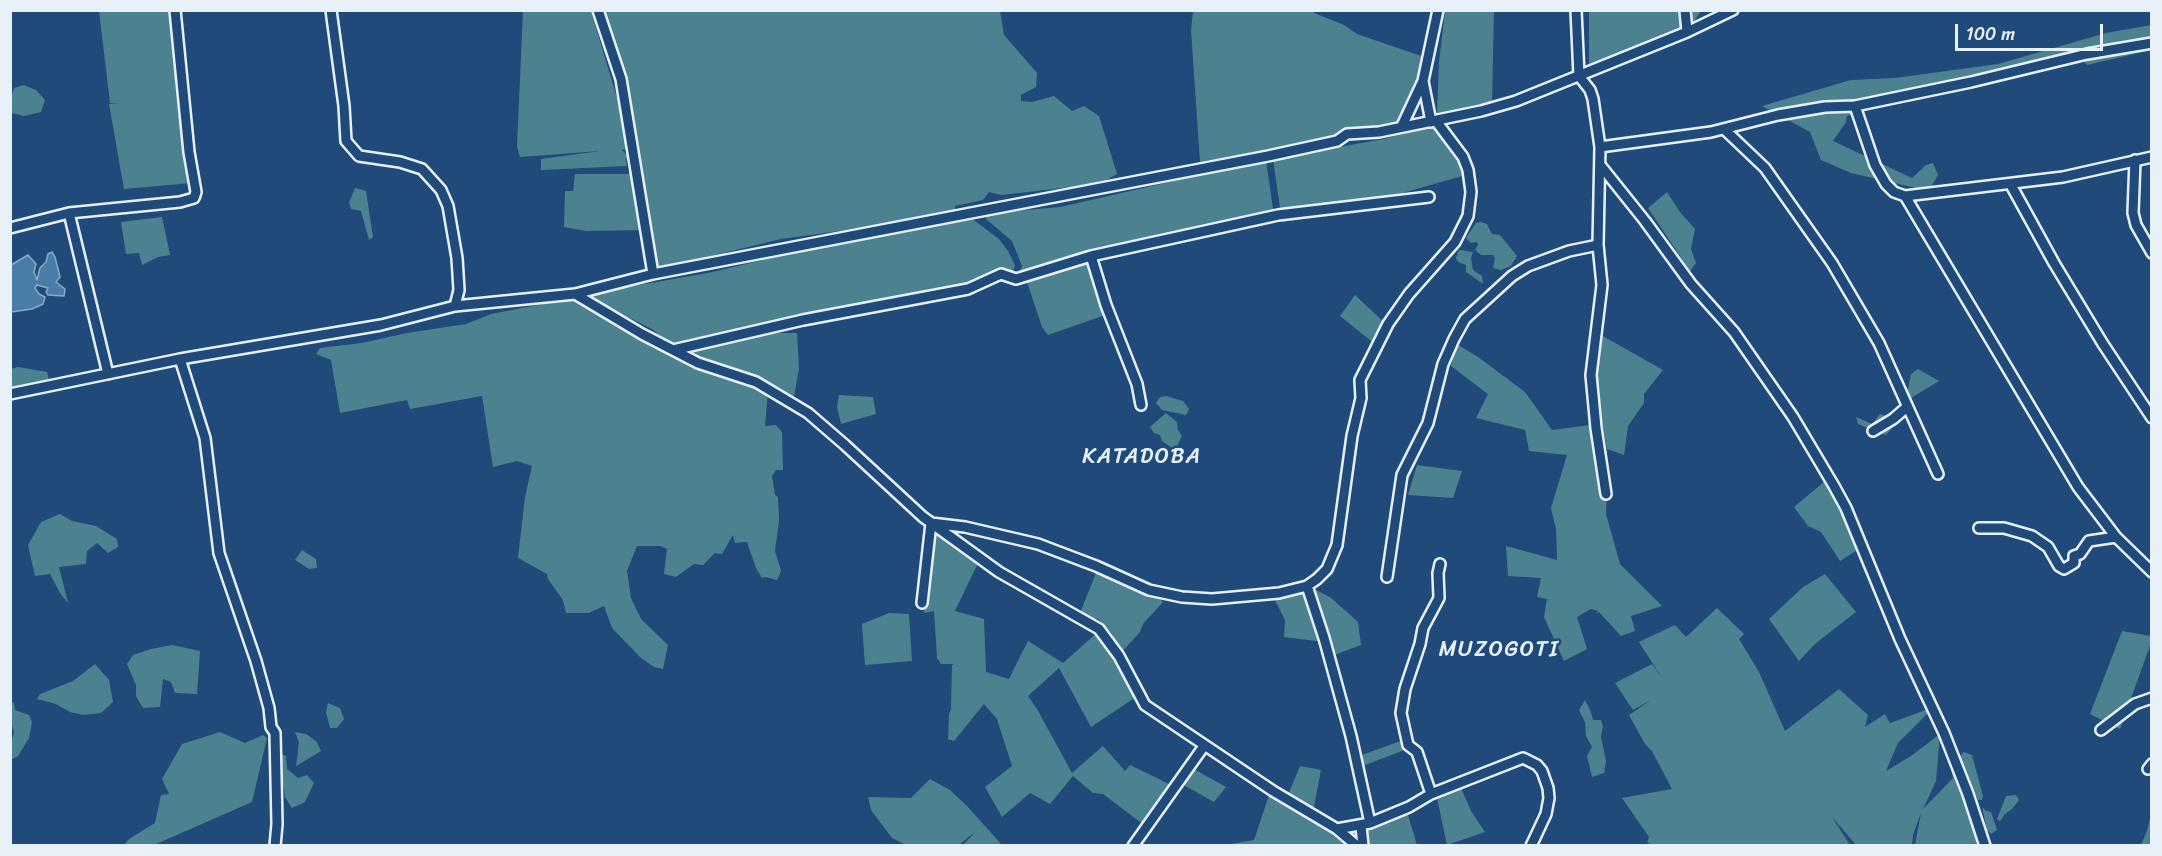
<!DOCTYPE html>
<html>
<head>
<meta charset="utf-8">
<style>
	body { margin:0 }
	#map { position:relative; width:2162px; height:856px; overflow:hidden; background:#1f4a7a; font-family:Sriracha,sans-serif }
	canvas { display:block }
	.frame { position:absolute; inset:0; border:12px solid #e8f1f8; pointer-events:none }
	.scale { position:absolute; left:1955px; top:24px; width:148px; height:27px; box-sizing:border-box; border:3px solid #e8f1f8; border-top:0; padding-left:8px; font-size:18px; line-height:21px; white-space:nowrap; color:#e8f1f8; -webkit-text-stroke:4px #1f4a7a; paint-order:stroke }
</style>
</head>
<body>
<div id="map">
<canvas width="2162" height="856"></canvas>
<div class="frame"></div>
<div class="scale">100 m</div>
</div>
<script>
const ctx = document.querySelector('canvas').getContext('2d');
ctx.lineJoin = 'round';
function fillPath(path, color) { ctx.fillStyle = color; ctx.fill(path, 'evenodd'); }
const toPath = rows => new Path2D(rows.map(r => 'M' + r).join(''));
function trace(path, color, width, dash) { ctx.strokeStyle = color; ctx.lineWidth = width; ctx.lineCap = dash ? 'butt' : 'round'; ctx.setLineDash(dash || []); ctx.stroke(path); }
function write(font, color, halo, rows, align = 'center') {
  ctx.font = font + ' Sriracha,sans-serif'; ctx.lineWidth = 5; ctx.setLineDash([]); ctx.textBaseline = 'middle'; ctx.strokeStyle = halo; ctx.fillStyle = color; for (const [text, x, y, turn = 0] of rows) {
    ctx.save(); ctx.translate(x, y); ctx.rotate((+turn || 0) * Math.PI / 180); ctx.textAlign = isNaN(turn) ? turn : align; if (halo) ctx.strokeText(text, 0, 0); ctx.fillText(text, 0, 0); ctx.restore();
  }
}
const green = toPath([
	[99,11,172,11,191,183,124,189,109,104,118,103,110,103],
	[523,11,591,11,626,128,629,148,622,150,630,158,626,159,627,166,541,170,541,159,600,151,520,157,517,146],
	[602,11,1000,11,1004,35,1037,73,1036,87,1021,95,1021,101,1032,102,1054,96,1072,111,1084,106,1099,116,1117,174,1106,180,1080,186,1001,195,989,192,983,200,955,206,955,211,840,231,781,239,715,255,659,273,629,97],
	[1193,11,1314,11,1314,13,1344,25,1357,34,1430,59,1409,108,1394,127,1200,162,1191,30],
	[1445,11,1494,11,1492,102,1437,113,1439,62],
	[1589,11,1701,11,1690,27,1592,68,1589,63],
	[2151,25,2151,50,2087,65,2077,54,1847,116,1846,122,1833,141,1912,178,1926,165,1933,163,1938,175,1931,187,1916,188,1851,173,1821,160,1810,132,1762,106,1851,80,1895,78,1998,64,2106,33],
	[24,85,36,90,45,100,41,112,24,116,12,113,11,116,11,98,14,88],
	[1438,124,1467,154,1473,173,1321,216,1282,222,1273,159,1384,139],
	[1266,160,1275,223,1091,263,1105,315,1048,335,1042,327,1027,282,1015,285,1022,266,1012,241,986,219,986,216,992,213,1060,207],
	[632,172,644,230,586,231,564,227,565,191,573,191,575,174,628,174],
	[355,188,366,191,373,237,369,240,361,211,351,209,349,203],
	[1667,192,1680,212,1695,229,1691,249,1696,263,1690,271,1648,208],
	[162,217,170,255,158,257,142,265,139,253,126,254,121,222],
	[971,218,999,239,1008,251,1015,265,1011,277,1000,282,674,347,652,329,583,295,713,272,800,251],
	[1481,222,1487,224,1492,234,1500,235,1517,256,1511,266,1501,270,1493,268,1495,258,1493,255,1481,255,1475,250,1478,245,1477,242,1471,243,1466,238,1476,223],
	[1459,250,1473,252,1471,258,1473,270,1482,276,1483,284,1466,272,1466,265,1458,262,1456,258],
	[1355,295,1388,326,1376,345,1340,316],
	[574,298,669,352,704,370,754,383,768,390,765,426,776,425,782,432,783,470,776,470,772,476,775,495,778,497,779,520,775,551,781,571,777,580,765,577,762,578,756,568,747,542,735,543,733,535,722,554,715,553,703,565,694,564,676,577,664,574,667,549,660,546,637,546,627,571,631,598,641,619,668,645,663,669,654,667,641,658,612,628,604,606,589,613,566,613,563,600,548,579,547,574,518,558,525,497,532,466,517,461,493,467,482,396,410,409,407,400,340,413,331,360,316,354,320,348,362,343,407,333,466,324,491,314],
	[770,333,797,333,799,369,794,396,757,378,730,368,700,361,681,351],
	[1601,335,1663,370,1644,394,1644,403,1628,426,1624,455,1607,449,1598,401,1597,375],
	[1455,343,1478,357,1525,392,1552,430,1598,424,1607,488,1606,514,1620,564,1662,606,1631,616,1635,631,1621,636,1599,612,1596,614,1598,611,1591,609,1577,617,1587,649,1564,661,1544,617,1547,599,1537,597,1541,578,1508,576,1506,546,1557,560,1556,529,1551,508,1567,455,1529,451,1525,430,1476,418,1488,394,1451,366],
	[18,367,47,372,49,380,38,389,11,398,11,369],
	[1918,369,1939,381,1911,398,1907,394,1911,374],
	[839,395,873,397,876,414,841,424,837,407],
	[1166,396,1183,401,1189,409,1186,415,1162,410,1156,403,1160,397],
	[1166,413,1177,422,1178,430,1182,436,1175,450,1162,441,1160,435,1154,433,1150,427],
	[1880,414,1899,420,1886,435,1858,424,1856,417,1872,424],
	[1417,465,1462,471,1453,498,1408,495],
	[1824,482,1842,502,1859,549,1840,561,1821,532,1808,526,1794,507],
	[60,514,72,521,96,526,117,539,118,547,108,553,97,543,87,551,86,564,59,567,68,603,60,593,50,574,35,576,28,545,41,522],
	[933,527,979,561,955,611,984,619,986,672,1009,679,1028,641,1063,663,1099,631,1118,658,1136,697,1091,727,1059,668,1028,696,1037,709,1072,773,1103,746,1125,771,1130,765,1171,785,1144,825,1103,794,1093,793,1073,776,1050,804,1030,793,1002,817,985,787,1012,766,997,719,984,704,954,741,948,739,949,714,951,709,952,665,954,664,941,664,937,658,934,611,924,613],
	[302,550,316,559,317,568,309,569,295,560],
	[1098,568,1130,573,1163,602,1143,624,1140,632,1121,653,1111,632,1097,618,1096,621,1080,613],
	[1825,574,1856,612,1816,643,1799,661,1769,619,1803,587],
	[1310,587,1330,597,1358,622,1361,645,1334,655,1331,641],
	[1305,589,1324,642,1284,637,1285,620,1273,596],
	[1717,608,1744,634,1739,639,1759,672,1785,731,1839,689,1868,715,1865,727,1885,714,1890,723,1934,707,1898,743,1886,771,1911,756,1940,734,1936,781,1923,809,1953,778,1943,729,1979,821,1976,845,1915,845,1921,813,1913,835,1912,845,1856,845,1832,817,1850,845,1651,845,1647,842,1649,837,1622,798,1672,789,1652,751,1645,744,1629,715,1651,700,1633,710,1615,683,1652,664,1662,678,1639,642,1675,625,1686,637],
	[889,613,909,614,912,661,865,665,862,624],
	[2122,631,2151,636,2151,643,2120,729,2090,714],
	[172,645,200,651,197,694,175,693,171,682,163,679,160,707,143,708,136,696,136,685,127,664,133,655,151,649],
	[95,664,109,680,113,702,101,713,83,715,70,712,56,704,37,699,40,694,73,681],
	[1585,700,1591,712,1593,720,1601,720,1603,726,1601,737,1606,761,1604,773,1592,777,1587,756,1592,747,1586,736,1585,722,1579,710],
	[11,702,14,703,15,710,29,715,32,722,29,738,18,756,11,760,11,742,14,733,11,721],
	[328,703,340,708,344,719,337,728,330,728,326,712],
	[220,732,245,743,263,735,267,738,252,802,154,845,124,845,129,839,155,823,161,795,169,794,162,779,182,744],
	[295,732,306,734,317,742,321,751,296,766,299,742],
	[1409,738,1415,746,1352,770,1359,756],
	[1964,752,1972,755,1983,796,1982,800,1978,800,1960,756],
	[278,753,286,756,287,769,298,778,307,775,314,783,305,802,292,808,285,797],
	[1300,766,1321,770,1313,812,1288,795],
	[1192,768,1226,787,1214,802,1180,783],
	[930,779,950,790,967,806,1002,845,963,845,976,831,959,845,906,845,892,838,871,810,868,797,911,798],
	[1461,788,1471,811,1485,832,1447,845,1437,798],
	[1270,792,1326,830,1351,841,1354,846,1219,846,1254,840],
	[2016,795,2019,800,2012,809,2005,814,2000,821,1997,819,2006,796],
	[1982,807,1986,811,1991,812,1997,830,1991,834,1987,830],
	[1407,812,1417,845,1361,845,1353,836,1343,832],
	[2151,814,2151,845,2141,845,2147,831]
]);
const water = toPath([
	[52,252,55,257,60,277,56,282,65,289,64,296,48,295,46,292,48,288,37,285,35,288,39,294,45,297,43,304,32,309,11,312,11,265,28,255,36,264,34,272,37,280,40,268,46,262,48,254,52,252]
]);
const street = toPath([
	[331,10,344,106,346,141,359,156,400,162,422,169,441,190,448,206,457,258,459,290,455,306],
	[598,10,621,79,653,274],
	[1576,10,1579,76,1590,90,1593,99,1600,147,1598,245,1602,285,1591,375,1596,428,1606,494],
	[1685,10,1687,32],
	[1423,81,1431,122],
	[1855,106,1875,165,1886,184,1894,192,1905,196,2063,177,2152,157],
	[1402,126,1423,81,1438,10],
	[1724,129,1765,168,1832,263,1879,343,1938,474],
	[1600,147,1711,132,1778,115,1825,107,1855,106,1971,82,2087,54,2152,43],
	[2135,160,2133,213,2136,225,2152,253],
	[1601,166,1645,221,1691,284,1734,332,1793,417,1834,486,1846,508,1900,639,1944,733,1968,794,1985,846],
	[2011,185,2054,263,2103,344,2152,418],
	[1905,196,2078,487,2116,537],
	[69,213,108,374],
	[10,228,69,213,180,202,194,198,196,192,189,152,175,10],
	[1091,256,1106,305,1137,384,1141,405],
	[575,294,642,334,698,363,756,382,808,413,845,445,923,517,999,572,1099,629,1119,656,1145,705,1273,791,1337,829,1370,823,1409,807,1431,794,1523,758,1537,765,1542,771,1548,788,1549,798,1546,814,1531,846],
	[673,350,803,320,968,289,1001,274,1016,279,1091,256,1278,215,1429,197],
	[180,359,205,438,219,553,256,661,269,708,271,727,275,733,277,824,275,846],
	[10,394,180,359,381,325,455,306,575,294,653,274,1268,156,1337,141,1347,134,1379,132,1481,111,1516,101,1687,32,1733,10],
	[1873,431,1893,419,1907,407],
	[1979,528,2004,528,2032,536,2048,547,2059,566,2064,569,2074,563,2074,556,2080,554,2089,541,2116,537,2152,572],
	[1387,577,1402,475,1428,423,1443,364,1454,339,1465,319,1512,276,1528,266,1569,251,1598,245],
	[1307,586,1324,638,1351,736,1370,823],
	[922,603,931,523,965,527,1038,544,1096,566,1149,590,1182,597,1212,599,1279,593,1307,586,1317,579,1327,569,1337,545,1352,436,1361,398,1360,380,1388,324,1409,294,1455,242,1468,216,1471,192,1468,170,1463,157,1436,121],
	[2101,730,2135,704,2152,698],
	[2148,769,2152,764],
	[1431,794,1417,752,1408,745,1401,713,1405,689,1420,644,1423,628,1439,598,1438,573,1440,564],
	[1361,826,1363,846],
	[1337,829,1357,846],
	[1133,846,1204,746]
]);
const quarterNames = [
	["KATADOBA",1142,457],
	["MUZOGOTI",1499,650]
];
fillPath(green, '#4c8290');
fillPath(water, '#497ca7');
trace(water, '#89abc7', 1.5);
trace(street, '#e8f1f8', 14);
trace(street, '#1f4a7a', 9);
ctx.letterSpacing = '1.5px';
write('22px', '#e8f1f8', '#1f4a7a', quarterNames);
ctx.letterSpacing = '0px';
</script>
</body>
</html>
